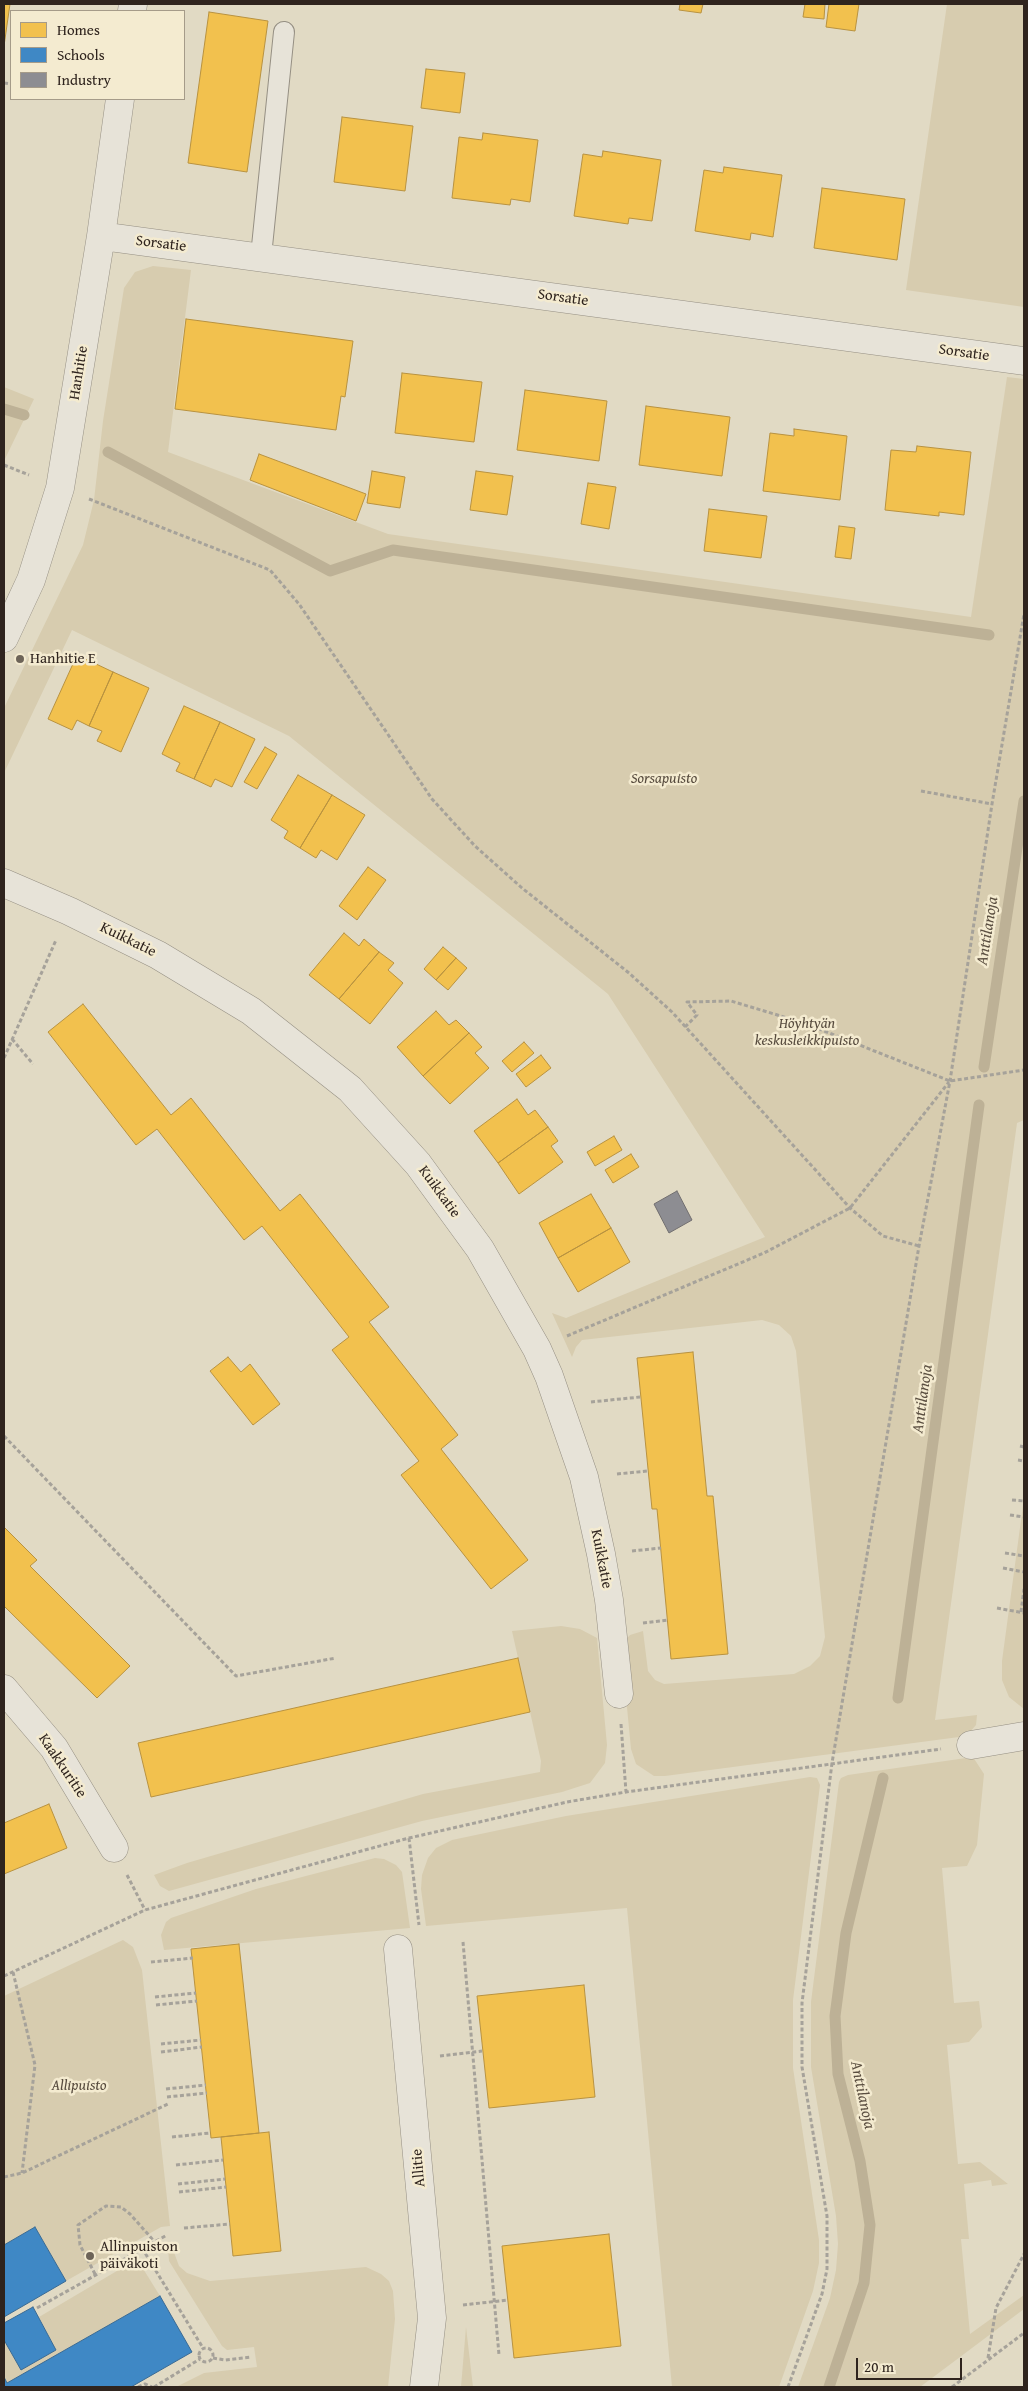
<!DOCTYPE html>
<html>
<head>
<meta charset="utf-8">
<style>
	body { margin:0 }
	#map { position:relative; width:1028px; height:2391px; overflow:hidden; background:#e1dac4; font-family:"Gentium Book Plus",serif }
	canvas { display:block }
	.frame { position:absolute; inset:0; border:5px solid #2f241e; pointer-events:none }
	.legend { position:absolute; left:10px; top:10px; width:175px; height:90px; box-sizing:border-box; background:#f4ebd0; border:1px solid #a59b89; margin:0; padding:6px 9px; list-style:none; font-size:15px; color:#2f241e }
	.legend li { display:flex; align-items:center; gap:10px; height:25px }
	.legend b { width:25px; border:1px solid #a59b89 }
	.scale { position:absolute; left:856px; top:2358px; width:106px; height:22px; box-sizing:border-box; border:2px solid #2f241e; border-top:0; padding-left:6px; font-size:15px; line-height:18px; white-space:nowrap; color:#2f241e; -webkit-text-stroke:4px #f4ebd0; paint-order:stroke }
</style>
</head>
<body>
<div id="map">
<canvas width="1028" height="2391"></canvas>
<div class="frame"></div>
<ul class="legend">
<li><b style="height:14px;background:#f2c14e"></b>Homes</li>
<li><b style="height:14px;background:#3f88c5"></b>Schools</li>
<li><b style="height:14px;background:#8d8d92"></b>Industry</li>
</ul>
<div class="scale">20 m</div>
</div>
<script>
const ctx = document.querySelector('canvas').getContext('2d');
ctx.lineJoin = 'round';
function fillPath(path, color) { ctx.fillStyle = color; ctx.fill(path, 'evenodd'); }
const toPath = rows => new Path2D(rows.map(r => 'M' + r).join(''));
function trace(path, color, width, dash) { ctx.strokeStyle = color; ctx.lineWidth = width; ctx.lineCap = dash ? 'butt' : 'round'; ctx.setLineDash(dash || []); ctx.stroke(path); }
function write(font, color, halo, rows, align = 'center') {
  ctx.font = font + ' "Gentium Book Plus",serif'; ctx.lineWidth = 5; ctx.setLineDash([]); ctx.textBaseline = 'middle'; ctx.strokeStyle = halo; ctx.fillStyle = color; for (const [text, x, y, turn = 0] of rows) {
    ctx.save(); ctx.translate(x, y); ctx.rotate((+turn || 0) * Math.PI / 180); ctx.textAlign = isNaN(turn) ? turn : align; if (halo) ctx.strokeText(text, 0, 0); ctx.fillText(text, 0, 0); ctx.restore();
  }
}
const green = toPath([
	[947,4,1024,4,1024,307,906,290],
	[153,266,191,270,168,452,388,534,971,617,1007,377,1024,379,1024,1120,1017,1123,935,1720,977,1715,976,1725,970,1732,959,1737,665,1776,654,1776,636,1764,631,1749,621,1645,630,1635,643,1631,648,1671,655,1680,664,1684,794,1674,810,1666,820,1656,825,1637,796,1351,791,1336,779,1325,762,1320,582,1340,576,1347,572,1357,552,1313,566,1318,765,1237,608,994,289,736,72,630,4,773,4,708,83,545,94,500,103,421,124,288,135,272],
	[4,387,34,399,4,461],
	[1024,1498,1024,1709,1009,1697,1002,1680,1002,1661],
	[561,1626,580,1629,597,1638,607,1745,605,1763,590,1783,562,1792,422,1821,169,1891,160,1886,154,1875,187,1863,423,1794,540,1772,541,1761,512,1631],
	[973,1757,984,1774,977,1845,967,1866,942,1868,954,2003,979,2001,982,2027,969,2042,947,2045,958,2164,980,2162,1008,2184,992,2186,991,2180,964,2184,969,2239,961,2239,970,2334,1024,2295,1024,2309,920,2387,798,2387,830,2298,836,2270,838,2244,836,2216,811,2067,811,2002,839,1782,841,1778,848,1775],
	[810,1777,817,1778,820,1785,793,2000,793,2068,819,2240,819,2263,813,2291,779,2387,672,2387,627,1908,426,1926,421,1889,422,1875,428,1858,436,1848,452,1840,566,1816],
	[375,1858,384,1859,396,1865,402,1872,410,1928,164,1950,161,1935,166,1922,171,1918,256,1889],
	[123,1940,133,1947,142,1970,170,2226,161,2227,66,2281,35,2227,4,2245,4,1996],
	[172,2247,179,2266,187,2273,210,2281,366,2267,381,2274,389,2281,393,2291,395,2319,388,2387,176,2387,204,2373,257,2367,254,2347,227,2350,222,2346,169,2261,168,2248],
	[127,2265,138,2265,142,2267,160,2296,7,2383,4,2377,4,2340,21,2369,56,2350,39,2317],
	[466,2327,473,2387,461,2387]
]);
const homes = toPath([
	[4,4,10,4,4,46,4,4],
	[680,4,703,4,701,13,679,10,680,4],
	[805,4,825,4,824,19,803,17,805,4],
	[829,4,859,4,855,31,826,27,829,4],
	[209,12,268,21,247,172,188,163,209,12],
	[426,69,465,73,460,113,421,108,426,69],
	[342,117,413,126,405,191,334,182,342,117],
	[483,133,538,140,530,202,511,199,510,205,452,198,459,137,482,140,483,133],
	[603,151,661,160,652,221,629,218,628,224,574,216,583,154,602,157,603,151],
	[724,167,782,175,773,237,751,233,750,240,695,231,704,170,723,173,724,167],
	[822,188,905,199,897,260,814,248,822,188],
	[186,319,353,341,345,397,341,396,336,430,175,409,186,319],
	[402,373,482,382,474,442,395,433,402,373],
	[525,390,607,401,599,461,517,450,525,390],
	[646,406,730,417,722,476,639,465,646,406],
	[794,429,847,436,840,500,763,491,770,433,794,436,794,429],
	[917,446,971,452,964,515,939,512,939,516,885,510,891,450,916,452,917,446],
	[259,454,366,494,356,521,250,480,259,454],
	[372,471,405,477,400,508,367,503,372,471],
	[476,471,513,476,507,515,470,510,476,471],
	[588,483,616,487,609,529,581,524,588,483],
	[709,509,767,516,761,558,704,551,709,509],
	[839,526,855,528,851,559,835,557,839,526],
	[77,655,113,672,89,726,77,720,72,730,48,719,77,655],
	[113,672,149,688,121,752,97,741,102,731,89,726,113,672],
	[184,706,220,722,194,779,176,771,180,763,162,754,184,706],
	[220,722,255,739,232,787,215,779,211,787,194,779,220,722],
	[265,747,277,754,257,789,244,782,265,747],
	[298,775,332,795,300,848,284,838,288,831,271,820,298,775],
	[332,795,365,815,337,860,321,850,316,858,300,848,332,795],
	[368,867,386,880,357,920,339,906,368,867],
	[344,933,359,946,364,939,379,952,339,999,309,975,344,933],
	[443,947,456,958,436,980,424,969,443,947],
	[379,952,394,963,388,970,403,983,370,1024,339,999,379,952],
	[456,958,467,968,448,990,436,980,456,958],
	[83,1004,171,1115,191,1098,280,1211,300,1194,389,1307,369,1322,458,1435,441,1449,528,1560,491,1589,401,1475,419,1461,332,1350,349,1337,262,1226,244,1240,157,1129,136,1145,48,1032,83,1004],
	[436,1011,449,1025,456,1020,469,1033,423,1076,397,1047,436,1011],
	[469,1033,482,1047,475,1053,489,1068,450,1104,423,1076,469,1033],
	[524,1042,534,1053,512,1072,502,1061,524,1042],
	[541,1055,551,1068,526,1087,516,1074,541,1055],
	[517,1099,528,1115,535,1110,548,1127,498,1163,474,1131,517,1099],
	[548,1127,558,1141,551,1146,563,1162,519,1194,498,1163,548,1127],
	[614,1136,622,1150,595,1166,587,1152,614,1136],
	[631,1154,639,1167,613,1183,605,1170,631,1154],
	[591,1194,611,1228,558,1258,539,1223,591,1194],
	[611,1228,630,1262,578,1292,558,1258,611,1228],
	[693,1352,707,1496,713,1496,728,1654,671,1659,657,1509,652,1509,637,1358,693,1352],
	[228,1357,241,1372,250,1364,280,1404,253,1425,210,1371,228,1357],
	[4,1527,37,1560,30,1566,130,1666,97,1698,4,1606,4,1527],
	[518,1658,530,1712,151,1797,138,1743,518,1658],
	[49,1804,67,1848,4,1874,4,1823,49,1804],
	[239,1944,259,2133,211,2138,191,1949,239,1944],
	[584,1985,595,2097,489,2108,477,1996,584,1985],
	[269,2132,281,2251,233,2256,221,2137,269,2132],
	[609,2234,621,2346,514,2358,502,2246,609,2234]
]);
const schools = toPath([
	[35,2227,66,2281,4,2317,4,2245,35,2227],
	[160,2296,192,2352,131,2387,4,2387,4,2377,7,2383,160,2296],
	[33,2307,56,2350,21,2370,4,2340,4,2323,33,2307]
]);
const industry = toPath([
	[677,1191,692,1220,669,1233,654,1204,677,1191]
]);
const stream = toPath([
	[4,409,24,415],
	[108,452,330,571,393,550,989,635],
	[984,1067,1024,801],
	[898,1698,979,1105],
	[829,2387,864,2283,870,2225,860,2161,838,2074,835,2016,846,1933,883,1778]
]);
const path = toPath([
	[4,83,11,84],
	[4,465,29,475],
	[89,499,270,570,299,604,432,799,475,846,522,888,629,973,672,1012,850,1208,883,1236,919,1246],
	[921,791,992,804],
	[685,1027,697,1015,687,1002,731,1001,804,1023,950,1081,1024,1070],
	[12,1039,33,1064],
	[4,1058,56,940],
	[567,1336,764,1253,850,1208,949,1082],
	[591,1402,640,1397],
	[4,1436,236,1676,336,1658],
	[1020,1446,1024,1447],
	[1018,1460,1024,1461],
	[617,1474,648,1471],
	[1012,1500,1024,1501],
	[1010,1515,1024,1517],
	[632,1551,661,1548],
	[1005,1553,1024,1556],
	[1003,1568,1024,1572],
	[997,1608,1024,1613],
	[1021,1612,1024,1589],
	[643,1623,668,1620],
	[621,1724,626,1792],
	[409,1838,419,1925],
	[127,1875,145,1910],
	[463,1942,499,2355],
	[151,1962,193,1958],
	[13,1972,35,2065,22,2173],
	[4,1976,145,1910,409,1838,567,1802,626,1792,941,1749],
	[155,1997,196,1993],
	[156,2005,197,2001],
	[161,2044,201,2040],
	[161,2052,202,2047],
	[440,2056,482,2051],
	[166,2089,206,2085],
	[167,2097,207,2093],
	[172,2137,210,2133],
	[176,2165,223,2160],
	[4,2177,22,2173,168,2104],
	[178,2184,225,2179],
	[179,2192,226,2187],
	[184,2228,230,2224],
	[142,2248,203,2348],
	[95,2274,80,2245,78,2225,106,2206,121,2207,130,2214,154,2241],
	[463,2305,508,2300],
	[37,2308,167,2235],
	'199 2355a7 7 0 1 1 14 0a7 7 0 1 1-14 0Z',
	[213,2358,225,2360,251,2357],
	[988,2358,996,2308,1024,2254],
	[138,2387,145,2384,152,2387],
	[154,2387,200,2359],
	[788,2387,822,2294,827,2269,827,2216,802,2067,802,2003,832,1763,919,1246,950,1081,992,804,1024,614],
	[952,2387,1024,2333]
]);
const service = toPath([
	[261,256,284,32]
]);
const minor = toPath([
	[132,11,133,4],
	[101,236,1024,361],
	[4,638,31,580,60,488,101,236,120,99],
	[4,883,69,911,158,955,251,1011,350,1089,418,1164,480,1249,537,1349,549,1376,584,1477,601,1554,609,1600,619,1694],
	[4,1689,54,1748,114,1848],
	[971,1745,1024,1736],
	[398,1949,432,2318,424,2387]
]);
const markers = [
	[20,659,5,"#6d6458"],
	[90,2256,5,"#6d6458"]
];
const streetNames = [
	["Sorsatie",161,244,7],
	["Sorsatie",563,298,8],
	["Sorsatie",964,353,8],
	["Hanhitie",79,373,-81],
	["Kuikkatie",128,940,26],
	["Kuikkatie",439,1192,54],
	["Kuikkatie",601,1559,79],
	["Kaakkuritie",62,1766,56],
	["Allitie",419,2168,-95]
];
const poiNames = [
	["Hanhitie E",30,659],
	["Allinpuiston",100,2247],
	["päiväkoti",100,2264]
];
const parkNames = [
	["Sorsapuisto",664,779],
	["Höyhtyän",807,1024],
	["keskusleikkipuisto",807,1041],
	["Allipuisto",79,2086]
];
const waterNames = [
	["Anttilanoja",988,931,-81],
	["Anttilanoja",923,1399,-82],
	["Anttilanoja",862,2095,78]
];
fillPath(green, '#d7ccaf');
fillPath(homes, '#f2c14e');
trace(homes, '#b89240', 1);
fillPath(schools, '#3f88c5');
trace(schools, '#3a6a93', 1);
fillPath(industry, '#8d8d92');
trace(industry, '#716e6f', 1);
trace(stream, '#bdb196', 11);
trace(service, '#958f83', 22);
trace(minor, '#958f83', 29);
trace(path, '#a6a29a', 3, [4, 2.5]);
trace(service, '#e7e3d8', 20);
trace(minor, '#e7e3d8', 28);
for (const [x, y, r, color] of markers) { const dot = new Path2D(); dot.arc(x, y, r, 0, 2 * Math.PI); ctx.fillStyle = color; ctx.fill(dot); trace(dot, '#f4ebd0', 2); }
write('15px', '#2f241e', '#f4ebd0', streetNames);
write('15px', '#2f241e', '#f4ebd0', poiNames, 'left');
write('italic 15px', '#574b3e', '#f4ebd0', parkNames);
write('italic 16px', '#5b4f41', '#f4ebd0', waterNames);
</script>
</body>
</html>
